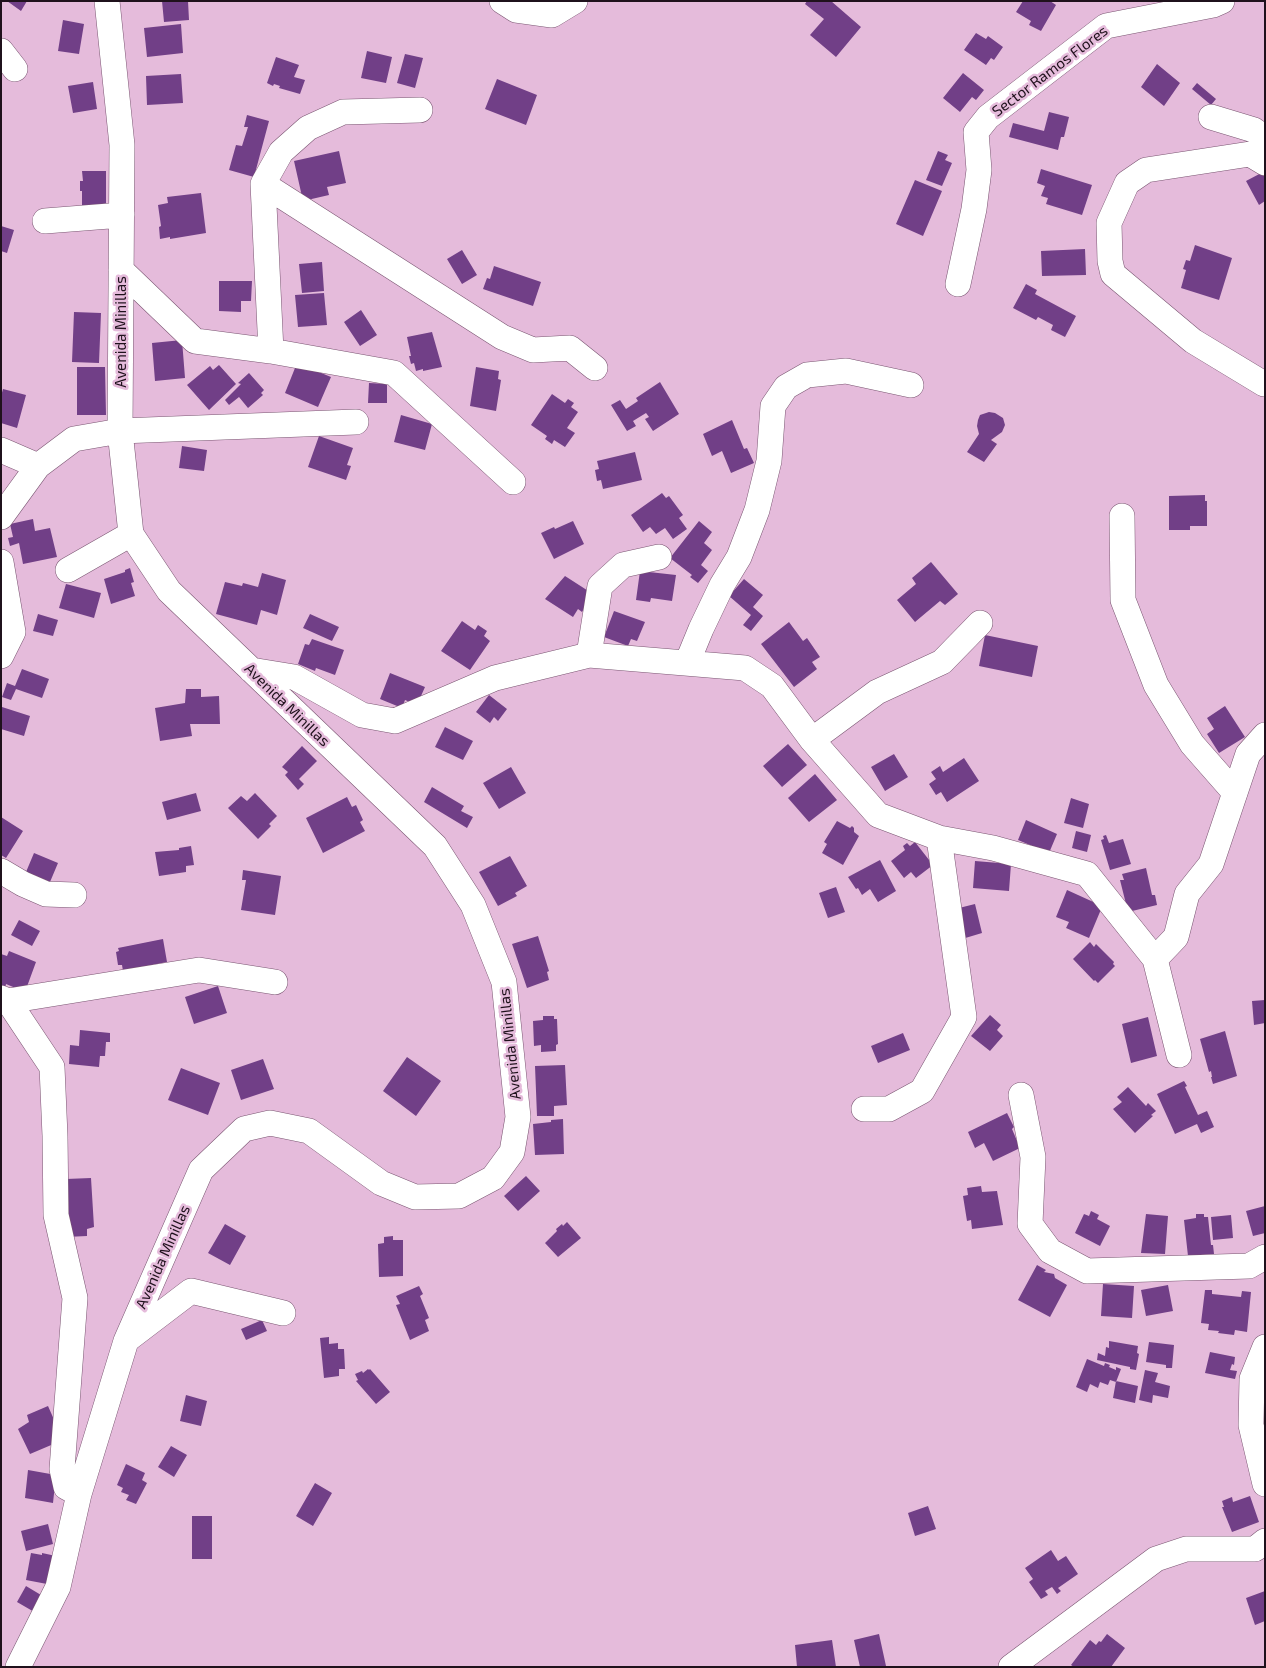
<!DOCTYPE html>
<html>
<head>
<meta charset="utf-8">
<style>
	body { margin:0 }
	#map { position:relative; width:1266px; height:1668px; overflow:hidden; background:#e5bbdb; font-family:"Exo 2",sans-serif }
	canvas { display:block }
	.frame { position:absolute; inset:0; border:2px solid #1f111c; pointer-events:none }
</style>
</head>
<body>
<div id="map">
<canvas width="1266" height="1668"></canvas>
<div class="frame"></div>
</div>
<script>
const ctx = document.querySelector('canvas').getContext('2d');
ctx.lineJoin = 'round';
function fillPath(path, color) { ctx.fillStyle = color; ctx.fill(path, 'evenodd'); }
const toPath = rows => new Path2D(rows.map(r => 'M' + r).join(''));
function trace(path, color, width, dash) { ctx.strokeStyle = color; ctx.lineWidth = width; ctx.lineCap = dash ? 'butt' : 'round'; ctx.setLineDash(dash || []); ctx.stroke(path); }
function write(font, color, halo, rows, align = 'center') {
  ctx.font = font + ' "Exo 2",sans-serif'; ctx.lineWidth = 5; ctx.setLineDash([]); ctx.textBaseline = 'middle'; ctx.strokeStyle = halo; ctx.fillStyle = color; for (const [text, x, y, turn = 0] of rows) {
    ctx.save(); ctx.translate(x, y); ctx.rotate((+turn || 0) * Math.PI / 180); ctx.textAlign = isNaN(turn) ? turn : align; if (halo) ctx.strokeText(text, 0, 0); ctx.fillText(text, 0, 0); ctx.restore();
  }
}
const building = toPath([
	[7,1,27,1,21,11],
	[162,1,188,1,189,20,164,22],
	[807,1,831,1,861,27,836,57,810,35,824,19,805,4],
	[1023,1,1050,1,1056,5,1041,31,1029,25,1031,21,1016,12],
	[63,20,84,24,79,54,58,51],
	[181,24,183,53,147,57,144,28],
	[976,33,986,39,988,36,1003,47,994,60,991,58,986,65,964,50],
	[367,51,392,57,386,83,361,78],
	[405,54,423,58,415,88,397,83],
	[276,57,299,65,294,77,305,80,300,94,279,88,280,86,274,84,273,86,267,83],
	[1157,64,1180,83,1164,106,1141,87],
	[963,73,984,90,976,100,972,97,960,112,943,98],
	[181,74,183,103,147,105,146,76],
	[497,79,537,95,526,125,485,109],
	[93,82,97,109,73,113,68,86],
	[1197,83,1216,99,1211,105,1192,89],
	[1049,112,1069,117,1064,137,1061,137,1058,150,1009,137,1013,123,1044,131],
	[247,115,269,121,254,177,229,170,236,145,242,146,248,127,244,127],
	[339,151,346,183,327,187,329,195,303,201,294,161],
	[938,151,948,155,945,160,952,163,942,186,926,180],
	[1041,169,1092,185,1082,215,1046,204,1048,198,1041,196,1045,186,1037,183],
	[82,171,106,171,106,208,82,208,82,191,80,191,80,181,83,181],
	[1265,171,1265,201,1259,205,1246,181],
	[915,180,942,191,923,236,896,224],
	[201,193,206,233,170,239,170,237,160,239,159,227,161,226,158,205,168,203,167,197],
	[1,226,14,230,7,253,1,251],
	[1195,245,1232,258,1219,300,1181,288,1186,270,1183,269,1186,260,1190,261],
	[1085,249,1086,275,1042,276,1041,251],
	[462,250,477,275,462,284,447,259],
	[322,262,324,291,302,293,299,264],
	[494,266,541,282,533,306,483,289,487,278,490,279],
	[219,281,252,281,251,301,241,301,241,312,219,311],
	[1026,284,1037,290,1035,294,1076,316,1065,337,1051,330,1053,325,1038,317,1036,320,1013,308],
	[324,293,327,325,298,327,295,295],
	[361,310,377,335,360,346,344,322],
	[74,312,101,313,99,363,72,362],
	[432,332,442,367,423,371,423,369,416,371,414,363,411,364,409,356,411,356,407,337],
	[182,340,185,378,155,381,152,343],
	[297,363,331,377,318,407,285,393],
	[219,365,236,384,209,410,187,385,210,366,213,370],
	[77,367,105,367,106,415,77,415],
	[476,367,499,371,498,379,501,380,496,411,470,406],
	[249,373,264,390,261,393,263,395,248,408,239,397,229,405,225,400,241,384,238,383],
	[660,382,679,414,653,431,645,419,649,417,646,413,633,421,636,426,627,431,611,405,620,400,626,409,638,401,636,398],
	[369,383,387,384,387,403,368,403],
	[3,389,26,395,17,428,1,423,1,396],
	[552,394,565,403,568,399,574,403,571,407,578,412,567,428,575,433,565,447,554,440,552,444,545,439,547,436,531,425],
	[989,412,995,413,1003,418,1005,425,1002,432,991,440,997,444,984,462,967,452,979,434,977,426,978,420,980,415],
	[401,415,432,424,425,450,394,442],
	[732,420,744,449,747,448,754,463,731,473,722,451,712,456,703,434],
	[319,436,353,448,347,465,351,466,346,480,308,467],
	[182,446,207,450,204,471,179,468],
	[635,452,642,480,603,489,601,480,597,481,595,470,599,469,597,461],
	[662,493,666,498,669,496,683,515,679,518,687,529,673,539,665,528,656,534,650,527,643,532,631,515],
	[1205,495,1205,501,1207,501,1207,526,1190,526,1190,530,1169,530,1169,496],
	[33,519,35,531,50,528,57,557,23,564,19,543,10,546,8,538,13,537,10,524],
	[573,521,584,544,554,559,541,533,554,527,555,529],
	[699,521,712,532,704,543,712,550,701,565,708,571,698,583,690,577,692,575,670,558],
	[931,562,958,594,945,605,940,601,915,622,897,600,916,584,912,578],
	[130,568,134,582,131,583,135,596,111,604,104,579,125,572,125,570],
	[640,571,676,575,672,601,651,598,650,602,636,600],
	[262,573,286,580,277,615,261,610,257,625,216,614,225,582,242,586,243,583,258,587],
	[565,576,593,594,582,612,578,609,573,617,545,599],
	[744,579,763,595,753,607,763,616,751,631,743,625,751,615,729,596],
	[66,584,101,593,94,618,59,608],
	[614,611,645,622,637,641,631,639,628,646,604,637],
	[38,614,58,620,53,636,33,631],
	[310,614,339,627,332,641,303,628],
	[462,621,475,630,478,625,487,631,484,636,490,641,470,670,441,651],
	[789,622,803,641,807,638,820,657,812,662,817,669,794,687,761,644],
	[985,635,1038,646,1032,677,979,666],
	[312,639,344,650,335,675,316,668,315,671,298,664,305,644,309,645],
	[22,669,49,679,42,698,16,689,11,700,2,697,7,683,15,686],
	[390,673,425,687,417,705,405,700,402,708,380,699],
	[186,689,201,689,201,697,219,696,220,724,190,724,192,736,160,741,155,708,185,703],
	[489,695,507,709,498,721,494,717,490,723,476,712],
	[1225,706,1245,737,1219,753,1207,734,1214,729,1207,718],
	[2,707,30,716,24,736,1,729],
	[445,727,473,741,463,760,435,747],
	[788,744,807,765,782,787,763,766],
	[302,746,317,761,299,779,304,784,298,790,285,775,288,772,282,767],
	[894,754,908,777,885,791,871,767],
	[964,758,979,781,947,802,941,792,936,795,929,784,936,779,931,772,940,766,943,772],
	[511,767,526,793,499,809,483,783],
	[815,774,837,800,809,822,788,798],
	[432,787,464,806,461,811,473,817,467,828,424,802],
	[196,793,201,811,167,820,162,802],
	[255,793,277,816,269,824,271,826,258,839,228,808,241,796,247,801],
	[347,797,352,807,356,805,363,820,360,822,365,831,323,853,306,818],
	[1071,798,1089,804,1083,828,1064,823],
	[1,817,23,831,6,858,1,855],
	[1026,820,1057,834,1049,853,1018,840],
	[837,821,850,828,852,826,854,828,854,832,859,836,843,865,822,853,827,844,824,842],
	[1076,831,1091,835,1087,852,1072,848],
	[1106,835,1109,843,1123,839,1131,864,1110,870,1101,840,1104,839,1103,836],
	[915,842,933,865,916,878,911,872,904,878,891,861,905,850,903,846,907,843,910,846],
	[191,846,194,865,186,866,186,872,159,876,155,852,179,850,179,848],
	[34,853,58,863,50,882,26,872],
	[510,856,527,886,515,893,517,896,498,906,479,872],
	[880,860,896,891,878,902,870,889,862,895,858,888,856,889,848,877],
	[975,861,1011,864,1009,891,973,888],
	[1146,868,1152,895,1155,895,1157,905,1128,912,1120,880,1124,880,1122,874],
	[243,870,281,876,275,915,241,910,246,880,242,880],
	[836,887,845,912,828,918,819,893],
	[1067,890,1100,905,1102,907,1089,938,1066,928,1069,922,1056,917],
	[975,904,982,933,962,939,955,909],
	[19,920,40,931,32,946,11,935],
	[538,936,549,971,547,972,549,980,527,988,512,944],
	[163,939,167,962,123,971,122,965,118,965,116,952,119,951,118,948],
	[1090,942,1094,947,1096,944,1114,962,1113,964,1115,966,1098,983,1095,980,1094,981,1073,959],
	[9,951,36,962,25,992,6,984,5,989,1,988,1,954,7,956],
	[218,986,227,1013,194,1024,185,997],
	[1265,1000,1265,1023,1254,1025,1252,1001],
	[990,1015,1001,1025,997,1030,1003,1036,990,1051,971,1036],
	[543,1016,554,1016,554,1019,557,1019,558,1044,556,1045,556,1051,541,1052,541,1045,534,1046,533,1021,543,1020],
	[1148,1017,1157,1056,1131,1063,1122,1024],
	[80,1030,110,1033,110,1042,106,1042,105,1056,100,1056,99,1067,69,1064,70,1045,79,1046],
	[1225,1031,1237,1076,1213,1084,1211,1077,1212,1077,1211,1071,1209,1072,1200,1039],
	[903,1033,910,1050,878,1063,871,1046],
	[407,1057,441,1081,416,1116,383,1091],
	[263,1059,274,1089,241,1100,231,1070],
	[565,1065,567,1105,554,1106,554,1116,537,1116,535,1066],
	[181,1068,220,1083,208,1115,168,1100],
	[1184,1081,1187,1086,1185,1087,1198,1115,1207,1111,1214,1127,1201,1133,1197,1124,1175,1134,1157,1094],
	[1128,1087,1146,1106,1148,1103,1156,1111,1151,1115,1153,1116,1135,1133,1113,1109,1122,1102,1117,1097],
	[1007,1113,1014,1127,1012,1129,1020,1148,993,1161,984,1143,975,1148,968,1132],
	[563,1119,564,1154,535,1155,533,1124,551,1122,551,1120],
	[526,1176,540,1191,518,1211,504,1196],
	[91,1178,94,1227,87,1229,87,1236,66,1237,66,1179],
	[981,1186,982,1192,997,1191,1003,1225,972,1229,971,1220,967,1221,963,1196,968,1195,967,1188],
	[1265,1206,1265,1233,1253,1236,1246,1211],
	[1091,1211,1099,1215,1097,1219,1110,1226,1100,1246,1075,1233,1084,1214,1089,1216],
	[1146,1214,1168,1216,1165,1254,1141,1253],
	[1196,1214,1204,1214,1204,1217,1208,1217,1211,1245,1213,1245,1214,1254,1188,1256,1184,1220,1196,1218],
	[1231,1215,1233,1238,1213,1240,1211,1217],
	[567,1222,581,1238,558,1257,545,1243,557,1231,556,1229,562,1224,563,1226],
	[225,1224,246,1236,230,1265,208,1253],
	[393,1236,393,1240,403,1240,403,1276,379,1277,378,1244,384,1243,384,1237],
	[1037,1265,1046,1270,1044,1272,1054,1274,1055,1278,1067,1285,1050,1317,1018,1300],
	[1103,1284,1134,1286,1132,1318,1101,1316],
	[1168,1285,1173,1311,1146,1316,1141,1290],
	[419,1286,423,1294,420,1296,429,1318,425,1320,429,1331,410,1340,396,1305,400,1304,396,1296],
	[1205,1290,1212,1290,1212,1294,1241,1297,1242,1291,1251,1292,1247,1332,1235,1330,1234,1335,1218,1333,1219,1331,1208,1330,1209,1324,1201,1323],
	[262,1320,267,1331,246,1340,241,1329],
	[329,1337,329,1344,338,1343,338,1349,344,1349,345,1369,339,1369,339,1376,324,1378,320,1338],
	[1109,1341,1138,1346,1137,1353,1139,1354,1136,1370,1130,1369,1130,1367,1097,1360,1098,1353,1105,1356,1106,1347,1109,1348],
	[1149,1342,1174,1345,1172,1368,1166,1368,1166,1365,1146,1362],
	[1210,1352,1235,1357,1234,1365,1232,1364,1230,1370,1237,1371,1235,1379,1205,1373],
	[1087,1359,1104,1366,1105,1363,1110,1365,1109,1367,1116,1370,1116,1367,1121,1369,1116,1382,1110,1380,1108,1385,1100,1382,1098,1388,1090,1384,1087,1392,1076,1387],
	[368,1369,369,1370,370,1369,390,1392,376,1404,356,1381,358,1380,355,1374,362,1371,363,1373],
	[1145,1370,1158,1373,1155,1382,1170,1386,1168,1398,1153,1395,1152,1403,1139,1400],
	[1116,1381,1138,1386,1135,1403,1113,1398],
	[186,1395,207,1401,201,1426,180,1421],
	[48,1406,63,1440,30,1454,18,1429,29,1422,27,1415],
	[171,1446,187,1455,174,1477,158,1467],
	[126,1464,145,1473,142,1480,147,1483,136,1504,126,1500,129,1495,121,1492,123,1488,117,1485],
	[28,1470,56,1475,53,1503,25,1498],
	[315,1483,332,1493,313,1526,296,1516],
	[1250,1496,1259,1522,1232,1532,1222,1507,1224,1507,1222,1501,1232,1497,1233,1502],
	[928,1506,936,1529,915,1536,908,1513],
	[192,1516,212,1516,212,1559,192,1559],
	[48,1524,53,1544,26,1551,21,1531],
	[1051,1550,1058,1561,1066,1556,1078,1574,1058,1588,1061,1591,1057,1594,1052,1587,1045,1591,1048,1595,1041,1599,1029,1582,1033,1579,1025,1568],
	[31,1553,42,1555,42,1553,56,1556,47,1584,26,1580],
	[26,1586,46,1598,36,1613,17,1602],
	[1265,1591,1265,1621,1255,1625,1246,1598],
	[879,1634,886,1666,860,1667,854,1640],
	[1107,1634,1125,1648,1111,1667,1074,1667,1071,1665,1090,1640,1096,1645,1099,1641,1101,1642],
	[832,1640,836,1667,797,1667,795,1645]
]);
const minor = toPath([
	[502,1,516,10,552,15,575,1],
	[1,51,15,69],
	[1211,117,1254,130,1265,138],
	[1265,163,1250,154,1146,170,1127,183,1109,223,1110,261,1113,274,1193,341,1264,384,1265,383],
	[263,184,502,337,533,350,570,348,595,368],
	[45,221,122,215],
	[121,270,195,341,271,351,394,373,513,482],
	[958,284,974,209,979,170,976,132,988,117,1106,26,1213,5,1222,1],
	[271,351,263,184,281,152,308,128,343,112,420,110],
	[1,450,38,466,74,439,120,431,356,422],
	[1122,516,1123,600,1156,685,1192,744,1235,793],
	[1,517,38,466],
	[1,562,13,632,1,656],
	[68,570,131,534],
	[589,655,600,586,623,565,659,557],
	[687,663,701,629,722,585,739,557,757,510,769,461,773,406,786,387,807,375,846,371,911,385],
	[251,670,294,677,362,715,395,721,495,678,589,655,745,668,772,686,812,740,878,815,939,838,993,848,1087,874,1155,959,1179,1055],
	[812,740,877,692,942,662,980,623],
	[1,871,23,884,46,894,74,895],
	[1155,959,1176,937,1187,894,1211,864,1248,754,1265,735],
	[1,998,8,1001,199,970,275,982],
	[8,1001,52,1067,55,1136,56,1215,75,1298,62,1469,66,1487,79,1494],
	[1021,1095,1033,1157,1030,1224,1050,1251,1087,1271,1249,1266,1265,1257],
	[864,1109,889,1109,922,1091,964,1017,939,838],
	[128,1339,191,1291,283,1313],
	[1265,1347,1252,1379,1251,1425,1265,1484],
	[18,1667,58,1587,79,1494,126,1341,201,1170,244,1129,270,1123,309,1131,381,1183,415,1197,459,1196,493,1178,512,1152,518,1117,504,982,473,905,435,846,169,591,131,534,120,431,122,145,107,1],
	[1011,1667,1156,1559,1186,1549,1255,1549,1265,1541]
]);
const streetNames = [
	["Sector Ramos Flores",1050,71,-37],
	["Avenida Minillas",121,332,-90],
	["Avenida Minillas",287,705,44],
	["Avenida Minillas",510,1044,-96],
	["Avenida Minillas",163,1257,-66]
];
fillPath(building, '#713f87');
trace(minor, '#7a5672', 26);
trace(minor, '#fff', 25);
write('15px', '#1f111c', '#e5bbdb', streetNames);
</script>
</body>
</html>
